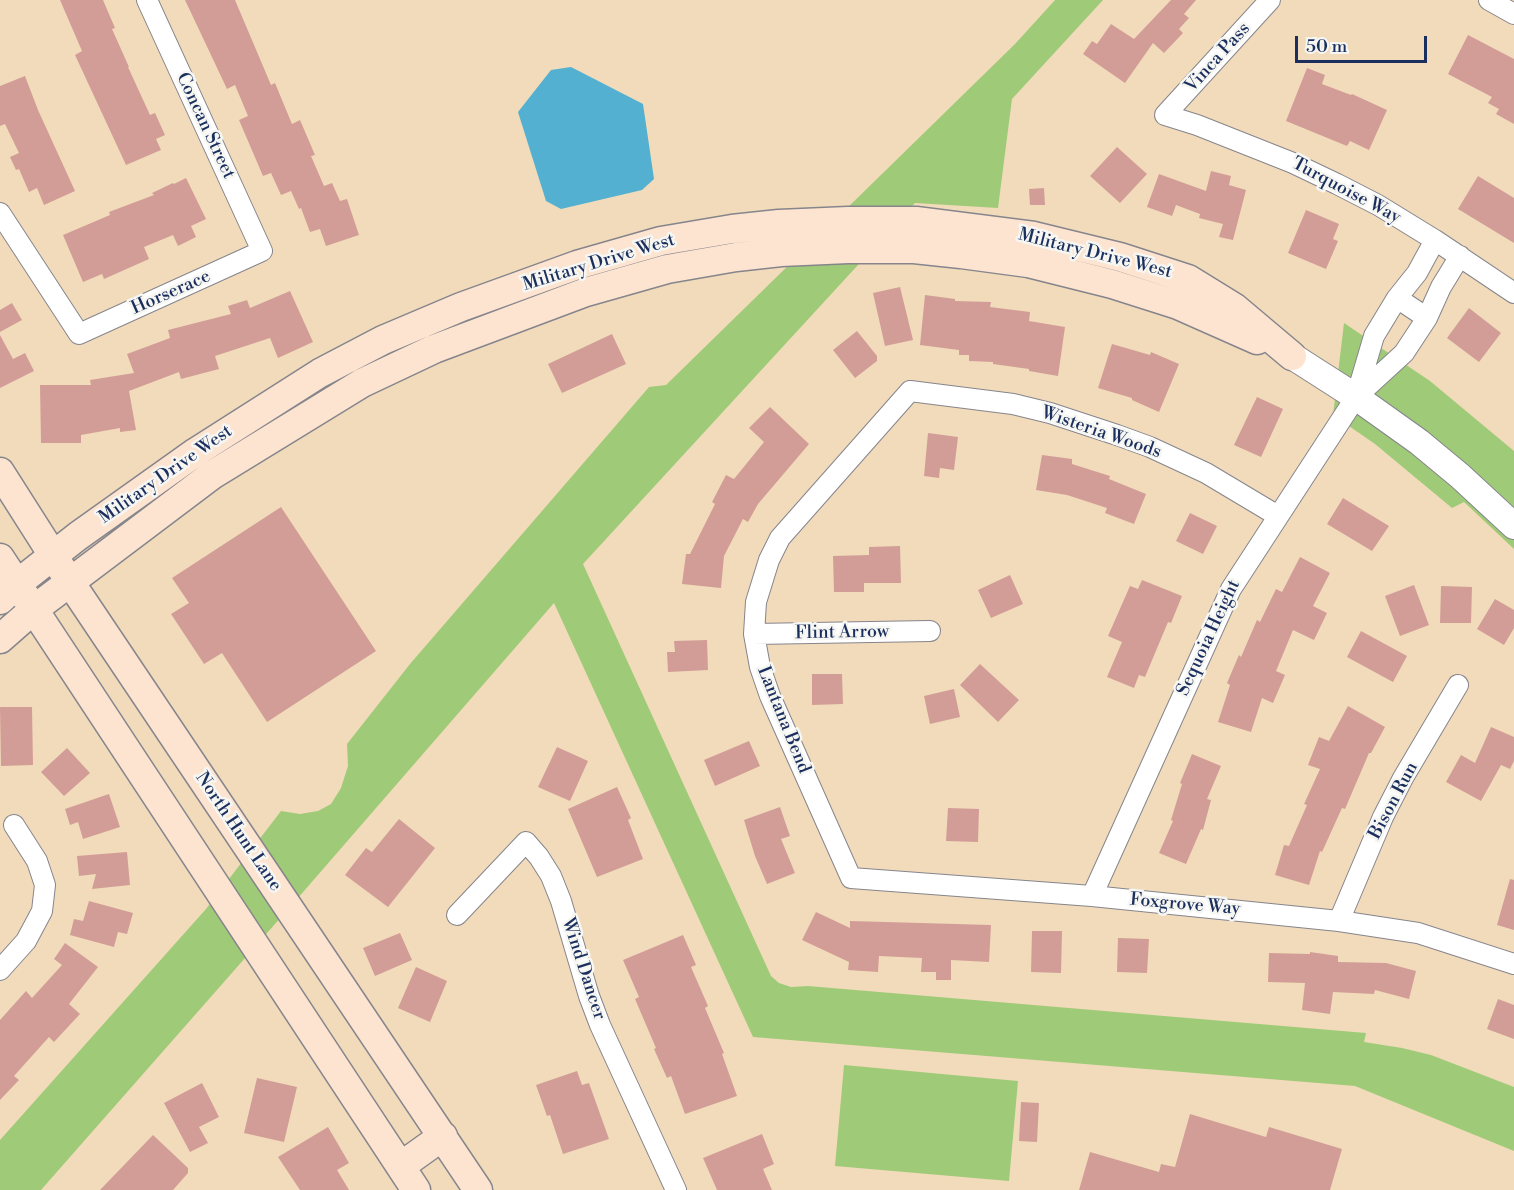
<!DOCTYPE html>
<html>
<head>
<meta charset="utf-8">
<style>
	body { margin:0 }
	#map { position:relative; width:1514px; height:1190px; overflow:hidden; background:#f1dbbb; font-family:"Libre Bodoni",serif }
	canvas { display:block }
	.scale { position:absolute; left:1295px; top:36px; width:132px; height:27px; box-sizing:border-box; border:3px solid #1b2f5e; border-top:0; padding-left:8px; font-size:18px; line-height:21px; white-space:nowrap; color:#1b2f5e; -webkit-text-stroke:4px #f6f6f2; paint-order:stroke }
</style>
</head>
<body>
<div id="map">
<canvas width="1514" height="1190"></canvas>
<div class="scale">50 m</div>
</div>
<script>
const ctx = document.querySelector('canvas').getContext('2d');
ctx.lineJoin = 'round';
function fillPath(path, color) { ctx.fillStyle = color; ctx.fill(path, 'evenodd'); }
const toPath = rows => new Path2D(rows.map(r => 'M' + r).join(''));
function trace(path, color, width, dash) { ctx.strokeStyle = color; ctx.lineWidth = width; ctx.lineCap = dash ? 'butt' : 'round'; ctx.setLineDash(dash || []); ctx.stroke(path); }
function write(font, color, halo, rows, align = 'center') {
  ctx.font = font + ' "Libre Bodoni",serif'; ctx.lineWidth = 5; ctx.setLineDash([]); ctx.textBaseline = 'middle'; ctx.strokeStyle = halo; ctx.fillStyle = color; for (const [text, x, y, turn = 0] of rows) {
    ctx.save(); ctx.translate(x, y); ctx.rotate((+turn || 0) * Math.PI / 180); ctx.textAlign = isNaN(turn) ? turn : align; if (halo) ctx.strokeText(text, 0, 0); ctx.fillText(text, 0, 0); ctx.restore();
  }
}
const green = toPath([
	[1055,0,1103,0,1012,99,998,208,915,203,583,564,771,976,779,983,791,987,808,986,1366,1033,1364,1042,1402,1048,1431,1055,1514,1087,1514,1151,1355,1086,753,1037,554,603,304,891,41,1190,0,1190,0,1140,206,909,281,811,300,814,318,811,331,804,341,788,348,766,347,744,410,664,649,387,666,385,1015,44],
	[1344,323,1430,381,1514,451,1514,549,1464,502,1452,508,1375,444,1333,415],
	[844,1065,1018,1081,1009,1181,835,1166]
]);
const water = toPath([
	[571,67,643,104,654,179,642,190,561,209,546,201,518,112,551,70]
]);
const building = toPath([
	[60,0,103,0,115,28,112,29,129,67,128,67,150,115,155,113,165,135,156,139,161,150,126,165,75,55,82,51],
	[185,0,235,0,271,85,275,83,292,124,300,120,315,155,311,156,324,186,332,183,340,201,347,199,359,235,326,246,320,229,310,232,301,208,299,209,291,191,281,195,271,173,263,176,239,120,248,116,235,85,227,89],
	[1171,0,1196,0,1184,14,1189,18,1179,29,1183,33,1164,53,1153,43,1125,83,1083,54,1092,41,1097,44,1111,24,1134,39],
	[1468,35,1514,59,1514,124,1496,114,1499,109,1488,103,1492,97,1448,74],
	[1307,68,1325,75,1322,84,1351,95,1352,94,1387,110,1369,150,1350,141,1347,146,1286,121],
	[25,76,38,110,75,191,44,205,37,188,29,192,19,169,16,170,10,157,19,153,5,124,0,126,0,86],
	[1117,147,1147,174,1120,203,1090,176],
	[1211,171,1231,176,1229,185,1246,190,1233,240,1219,237,1223,224,1199,218,1200,214,1176,205,1172,216,1147,207,1159,174,1206,191],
	[1478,176,1514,198,1514,243,1458,209],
	[186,178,206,219,191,226,196,237,178,246,173,235,144,247,149,259,104,279,102,274,83,282,63,235,110,215,109,212,154,195,152,193,173,183,174,184],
	[1044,188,1045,205,1030,205,1029,189],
	[1306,210,1339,224,1333,239,1338,241,1326,269,1288,253],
	[900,287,913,340,885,346,873,293],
	[290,291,313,342,278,358,270,338,215,356,219,369,181,379,179,372,129,391,136,430,120,432,120,428,81,435,81,443,41,443,40,385,91,385,90,380,134,373,127,354,170,338,168,330,231,314,228,306,247,300,250,308],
	[925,295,955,299,955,301,991,302,990,307,1030,312,1029,321,1065,327,1058,376,1029,371,1029,369,993,364,993,362,969,361,969,355,959,355,959,350,920,345],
	[12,303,22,320,0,332,0,310],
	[1469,308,1501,333,1479,362,1447,338],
	[857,331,877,356,877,361,855,378,833,350],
	[612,334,626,364,562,393,548,364],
	[0,335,13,359,25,353,34,371,0,388],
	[1112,344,1150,355,1151,352,1179,364,1159,412,1132,400,1132,398,1098,388],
	[1257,397,1283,409,1261,457,1234,445],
	[770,407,809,444,758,504,748,522,743,519,724,556,721,588,682,584,686,554,690,554,715,504,712,502,726,475,734,479,764,442,749,428],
	[928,433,958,437,954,470,940,468,939,478,924,476],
	[1042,455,1072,459,1072,464,1110,476,1109,479,1146,494,1134,524,1105,513,1107,508,1067,495,1036,490],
	[1343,498,1389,526,1372,551,1327,524],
	[281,507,376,651,267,722,222,653,204,664,171,614,189,603,172,578],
	[1190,513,1217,526,1203,554,1176,541],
	[900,546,901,583,864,583,864,592,834,592,833,556,869,555,869,547],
	[1300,557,1330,573,1313,606,1327,613,1314,640,1293,630,1276,671,1285,675,1273,703,1262,698,1251,732,1218,722,1230,685,1227,683,1239,655,1241,657,1257,620,1260,622,1276,589,1282,592],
	[1010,575,1023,604,991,618,978,590],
	[1142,580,1182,596,1171,623,1168,622,1145,677,1139,675,1134,688,1107,677,1122,642,1108,636,1130,586,1138,589],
	[1414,585,1429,625,1400,636,1385,596],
	[1441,586,1472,587,1471,623,1440,623],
	[1495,599,1514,610,1514,628,1504,645,1477,629],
	[1361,631,1407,656,1393,682,1347,657],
	[707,640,708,670,668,672,667,652,675,652,674,641],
	[980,664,1019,700,998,722,960,685],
	[812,674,842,674,843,704,812,705],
	[954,689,960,717,930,724,924,696],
	[1348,706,1385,727,1371,753,1369,753,1345,809,1342,808,1322,852,1320,851,1309,885,1275,875,1284,845,1289,846,1307,805,1304,804,1320,769,1308,765,1319,737,1329,741],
	[0,707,32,707,33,765,1,766],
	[1491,727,1514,737,1514,761,1510,769,1501,765,1481,801,1446,782,1461,755,1475,763],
	[749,741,760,766,715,786,704,760],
	[557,747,588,761,570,801,538,787],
	[67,748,90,773,64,796,41,772],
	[1192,754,1221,766,1207,799,1211,800,1203,830,1201,829,1186,864,1159,853,1173,821,1171,820,1182,784,1180,783],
	[617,787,631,818,628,820,643,859,597,877,568,809],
	[109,794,120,827,83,839,78,822,70,825,65,809],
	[780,807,790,836,781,839,795,873,767,884,755,856,744,820],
	[948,808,979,809,978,842,946,841],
	[399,819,435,848,388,907,345,875,366,848,372,852],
	[127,852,130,885,92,889,96,874,79,876,77,856],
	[1510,879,1514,880,1514,930,1497,925],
	[89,901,133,913,127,934,118,932,114,947,70,935,74,919,83,921],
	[816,912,850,928,850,921,991,925,989,962,951,960,951,980,936,980,936,972,921,972,922,958,879,956,878,972,848,970,849,962,802,940],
	[1032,931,1062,931,1061,973,1031,972],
	[400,933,412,960,375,976,363,948],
	[683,935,696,965,691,967,708,1006,705,1008,724,1053,722,1054,737,1096,685,1114,671,1076,667,1078,654,1049,656,1048,635,999,639,997,623,960],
	[1118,938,1149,939,1147,973,1117,972],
	[65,943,98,967,69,1004,80,1014,54,1042,49,1037,14,1076,19,1080,0,1100,0,1020,26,991,32,998,62,965,54,959],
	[1310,952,1338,956,1338,962,1386,963,1416,971,1409,999,1375,990,1374,994,1333,992,1330,1014,1302,1010,1305,983,1268,982,1269,953,1310,954],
	[416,967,447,981,430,1022,398,1008],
	[1498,999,1514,1005,1514,1039,1487,1029],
	[577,1071,582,1085,589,1083,609,1139,563,1154,550,1115,547,1116,536,1085],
	[257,1078,297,1087,284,1142,244,1133],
	[202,1083,219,1117,199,1127,208,1143,190,1152,164,1103],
	[1021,1102,1039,1103,1037,1142,1019,1141],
	[1190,1114,1266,1137,1269,1127,1342,1149,1330,1190,1079,1190,1090,1152,1159,1172,1161,1164,1175,1167],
	[328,1127,349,1163,337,1170,349,1190,300,1190,278,1157],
	[762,1134,774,1164,763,1169,772,1190,717,1190,703,1158],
	[153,1135,188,1168,188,1173,173,1190,100,1190]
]);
const minor = toPath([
	[1270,0,1165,115,1197,125,1293,163,1337,184,1378,205,1435,240,1514,293],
	[1489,0,1514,14],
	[0,213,79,334,262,251,147,0],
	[1397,298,1427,318],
	[1356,397,1374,336,1397,298,1417,273,1435,240],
	[1278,516,1206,473,1150,447,1117,435,1050,413,1013,404,910,391,780,538,769,560,756,602,754,634,760,667,770,696,851,878,1092,896,1339,921,1418,933,1514,964],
	[754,634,930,631],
	[1092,896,1231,589,1356,397,1404,353,1427,318,1441,287,1460,256],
	[457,915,526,842,539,857,551,876,561,901,589,996,600,1025,676,1190],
	[1339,921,1383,817,1403,778,1458,685],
	[0,970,26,941,42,911,45,885,37,861,14,825]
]);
const tertiary = toPath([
	[1292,356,1356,397,1419,442,1460,476,1514,526]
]);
const secondary = toPath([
	[0,472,70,582,478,1190],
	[0,558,416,1190],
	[0,600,17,584,78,536,196,452,320,373,383,340,461,307,577,265,661,241,732,229,779,224,848,221,916,221,1034,236,1120,257,1188,279,1235,308,1292,356],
	[0,639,33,610,212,475,362,383,434,349,586,292,667,269,736,257,781,252,848,249,914,249,961,254,1028,263,1112,284,1178,305,1257,340],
	[401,1166,443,1136]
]);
const streetNames = [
	["Vinca Pass",1218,58,-48],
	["Concan Street",205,126,65],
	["Turquoise Way",1346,191,28],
	["Military Drive West",1095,254,14],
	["Military Drive West",599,263,-17],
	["Horserace",171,293,-24],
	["Wisteria Woods",1101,433,19],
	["Military Drive West",166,475,-35],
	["Flint Arrow",842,633,-1],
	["Sequoia Height",1209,638,-65],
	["Lantana Bend",783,720,68],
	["Bison Run",1394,801,-62],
	["North Hunt Lane",238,832,56],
	["Foxgrove Way",1185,905,5],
	["Wind Dancer",583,969,72]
];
fillPath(green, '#9fcb78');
fillPath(water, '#53b0d1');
fillPath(building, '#d39d97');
trace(minor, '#86858c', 22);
trace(tertiary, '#86858c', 28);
trace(secondary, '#86858c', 31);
trace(minor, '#fff', 20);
trace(tertiary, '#fff', 26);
trace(secondary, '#fde4d0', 28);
write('18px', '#1b2f5e', '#f6f6f2', streetNames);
</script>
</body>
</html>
